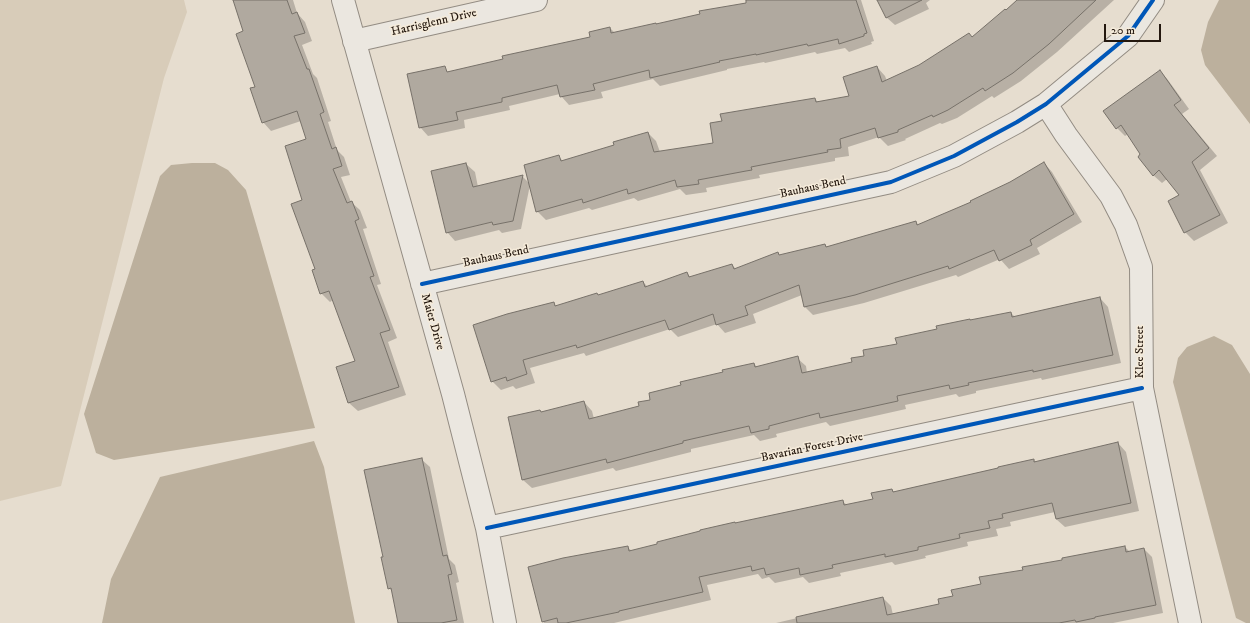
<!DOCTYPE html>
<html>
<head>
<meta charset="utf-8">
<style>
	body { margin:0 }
	#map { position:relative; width:1250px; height:623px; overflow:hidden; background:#e6ddcf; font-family:"IM FELL DW Pica",serif }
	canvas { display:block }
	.scale { position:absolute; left:1104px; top:24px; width:57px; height:18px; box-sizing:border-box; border:2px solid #24180f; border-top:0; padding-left:5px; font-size:12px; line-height:14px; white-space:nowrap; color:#24180f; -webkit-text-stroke:3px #f5ebda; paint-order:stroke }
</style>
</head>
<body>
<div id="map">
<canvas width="1250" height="623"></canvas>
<div class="scale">20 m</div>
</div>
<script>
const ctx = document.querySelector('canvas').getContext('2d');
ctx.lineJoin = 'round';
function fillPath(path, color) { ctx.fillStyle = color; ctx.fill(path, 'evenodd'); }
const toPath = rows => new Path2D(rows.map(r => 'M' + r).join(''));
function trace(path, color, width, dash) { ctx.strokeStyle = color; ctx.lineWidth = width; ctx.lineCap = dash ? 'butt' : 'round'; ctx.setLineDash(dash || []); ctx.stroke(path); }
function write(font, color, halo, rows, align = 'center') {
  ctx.font = font + ' "IM FELL DW Pica",serif'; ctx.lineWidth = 3; ctx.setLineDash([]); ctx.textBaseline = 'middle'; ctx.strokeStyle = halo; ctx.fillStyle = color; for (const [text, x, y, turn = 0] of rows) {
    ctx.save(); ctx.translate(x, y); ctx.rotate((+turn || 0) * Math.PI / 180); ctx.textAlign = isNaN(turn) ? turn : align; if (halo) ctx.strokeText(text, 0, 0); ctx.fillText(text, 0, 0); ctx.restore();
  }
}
const green = toPath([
	[0,0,184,0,187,12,164,78,61,486,0,501]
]);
const water = toPath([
	[1219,0,1250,0,1250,124,1205,65,1201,50,1208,22],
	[192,163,215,163,228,170,246,190,315,428,114,460,96,453,84,414,160,176,171,165],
	[1214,336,1232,345,1250,374,1250,623,1246,623,1236,618,1173,382,1178,358,1187,347],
	[314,441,324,467,355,623,102,623,111,579,160,477]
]);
const shadow = toPath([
	[235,0,293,0,297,13,305,22,312,41,302,45,313,74,317,78,331,121,328,122,337,150,344,157,350,175,341,177,351,202,360,210,367,228,363,229,381,284,377,285,397,338,388,342,406,395,358,411,349,403,338,367,356,361,333,300,330,302,321,293,304,200,307,140,301,121,271,131,263,122,244,32],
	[751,0,861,0,874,41,871,42,872,44,849,52,845,48,817,54,815,52,765,63,764,62,727,69,727,70,660,86,653,79,601,92,603,98,569,105,561,96,560,94,509,106,510,110,464,120,465,128,428,136,420,127,610,28,615,33,657,25,747,3],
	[878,0,930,0,926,3,929,9,895,25,886,17],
	[1018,0,1114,0,1057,52,1021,81,994,98,992,96,957,118,942,124,940,123,905,139,906,140,888,146,879,137,848,147,849,156,835,158,835,161,759,175,760,178,754,179,706,188,707,192,686,195,680,189,638,201,634,198,592,210,589,208,546,220,537,211,530,185,521,229,502,233,499,230,455,241,447,232,466,164,475,172,478,187,522,176,530,184,559,157,564,162,615,146,648,133,656,141,660,152,714,143,815,99,819,103,851,97,877,67,885,76,887,81,919,66,972,38],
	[1160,71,1168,80,1189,109,1182,114,1217,156,1200,170,1228,223,1194,241,1185,232,1181,196,1167,179,1162,183,1153,175,1142,154,1128,134,1125,136,1117,128],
	[1044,163,1052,172,1082,222,1037,248,1040,254,1009,269,1000,259,958,277,956,275,864,303,813,315,805,307,802,295,753,314,756,323,725,333,717,324,678,337,670,329,586,356,584,353,530,368,535,383,516,389,513,386,501,390,492,381,553,303,557,307,597,294,599,296,643,282,648,287,687,273,691,278,732,265,736,269,778,253,780,256,825,245,827,247,915,222,919,225,972,202,1011,182],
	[1100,298,1108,307,1121,363,1042,380,1041,378,976,391,976,393,959,397,956,394,905,405,906,409,830,426,826,422,776,434,777,437,760,441,754,435,691,449,691,452,616,471,613,468,532,488,523,480,510,418,542,413,584,402,592,411,594,419,640,407,682,385,754,364,758,368,797,358,806,366,807,373,853,363,865,356,938,330,971,321,1011,313,1015,317],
	[1118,443,1126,452,1139,511,1065,527,1056,519,1055,512,1010,522,1011,526,996,529,998,536,967,542,968,546,925,556,926,558,895,565,892,562,840,573,841,576,809,583,803,577,775,583,769,577,762,579,758,574,707,585,711,600,614,623,544,623,543,621,627,547,632,551,842,501,847,505,874,500,892,490,894,492,1034,460,1036,462],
	[421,459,430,467,449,559,455,565,459,582,456,583,464,623,399,623,392,591,389,588,384,557],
	[1125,547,1130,552,1144,549,1152,557,1163,613,1113,623,776,623,883,598,891,606,893,615,940,605,954,597,982,584,1024,570]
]);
const building = toPath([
	[233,0,287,0,292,14,297,12,305,33,294,36,307,69,309,69,324,112,320,114,332,149,336,147,342,166,333,169,347,203,352,201,359,219,355,221,374,276,370,277,390,330,380,333,399,387,348,403,336,367,355,361,329,291,320,294,312,270,315,269,291,204,302,200,285,146,306,139,297,111,262,123,250,88,255,87,236,34,243,31,233,0],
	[746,0,856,0,867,33,864,34,864,36,839,44,838,39,808,46,807,44,756,55,756,54,719,61,720,62,650,78,649,70,593,84,595,90,560,97,557,85,502,98,502,102,456,112,458,120,419,128,407,74,445,66,447,72,503,59,502,56,590,37,589,32,610,27,611,33,656,23,656,24,700,14,699,11,746,3,746,0],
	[877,0,922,0,886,18,877,0],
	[1017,0,1096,0,1049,44,1013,73,985,91,983,88,948,110,933,117,932,115,898,130,898,132,878,138,875,128,840,139,841,148,827,150,828,152,751,167,752,170,746,171,698,180,699,184,677,187,675,180,628,194,627,189,583,203,582,199,536,212,524,165,559,155,561,161,614,145,613,142,648,132,654,152,713,143,710,123,722,121,720,114,815,98,816,102,849,96,843,77,877,66,882,82,919,65,969,33,972,37,1005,9,1006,10,1017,0],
	[1160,70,1181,100,1174,105,1209,148,1192,162,1220,215,1184,233,1168,201,1179,195,1159,170,1153,176,1138,157,1140,154,1121,125,1116,129,1103,111,1160,70],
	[1044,162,1074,214,1030,240,1032,245,999,261,994,250,949,269,948,266,855,295,804,307,799,285,745,306,748,315,716,325,713,314,669,330,665,320,577,348,576,345,523,360,527,374,507,381,506,377,491,382,473,325,507,314,554,302,555,306,597,293,598,295,643,281,645,287,687,272,689,277,732,264,734,269,778,252,779,255,825,244,826,247,916,221,917,225,971,202,970,201,1010,182,1044,162],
	[466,163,473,187,523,175,513,221,493,225,492,222,446,233,431,171,466,163],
	[1100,297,1113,355,1033,372,1033,370,968,383,969,385,950,389,949,385,897,396,898,401,820,418,819,413,769,426,769,429,751,433,749,426,683,441,683,443,607,463,606,459,522,480,508,417,540,410,541,412,584,401,589,419,639,406,638,402,650,400,649,393,681,385,680,382,723,372,722,370,754,363,755,367,798,356,802,373,852,362,851,358,864,356,863,350,897,344,895,338,937,329,936,326,970,319,970,320,1011,312,1012,317,1100,297],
	[1118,442,1131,503,1056,519,1052,503,1002,514,1003,518,988,521,990,528,959,534,960,538,918,547,918,550,885,557,885,554,832,565,833,568,800,575,799,568,766,575,764,568,752,571,751,566,699,577,703,592,619,611,619,612,566,623,558,623,557,618,542,622,528,567,563,558,628,546,629,551,657,544,657,542,700,531,700,530,735,522,735,523,843,500,844,505,873,499,871,493,892,489,893,492,998,468,998,467,1034,459,1034,462,1118,442],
	[422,458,443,556,447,555,452,574,448,575,457,620,441,623,398,623,391,588,388,589,381,557,383,557,364,470,422,458],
	[1125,546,1126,552,1144,548,1156,605,1095,617,1095,618,1076,622,1075,620,1059,623,797,623,796,617,883,597,887,615,939,604,938,599,953,596,951,590,981,584,979,577,1023,570,1022,567,1062,560,1062,558,1125,546]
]);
const minor = toPath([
	[343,0,453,394,487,528,505,623],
	[354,41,536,0],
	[1046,104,1066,135,1111,196,1126,225,1141,267,1142,388,1190,623],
	[422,284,891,182,954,156,1017,122,1046,104,1128,36,1153,0],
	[487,528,1142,388]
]);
const cycleway = toPath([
	[422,284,891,182,954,156,1017,122,1046,104,1128,36,1153,0],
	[487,528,1142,388]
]);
const streetNames = [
	["Harrisglenn Drive",434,23,-13],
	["Bauhaus Bend",813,188,-12],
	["Bauhaus Bend",496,257,-12],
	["Maier Drive",432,322,74],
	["Klee Street",1141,352,-90],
	["Bavarian Forest Drive",812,448,-12]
];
fillPath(green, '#d8ccb9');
fillPath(water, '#bcb09d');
fillPath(shadow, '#0003');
fillPath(building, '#b0a99f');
trace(building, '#777169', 1);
trace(minor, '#938c83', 24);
trace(minor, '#ebe7e0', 22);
trace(cycleway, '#0057b8', 4);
write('12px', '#24180f', '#f5ebda', streetNames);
</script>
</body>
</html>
